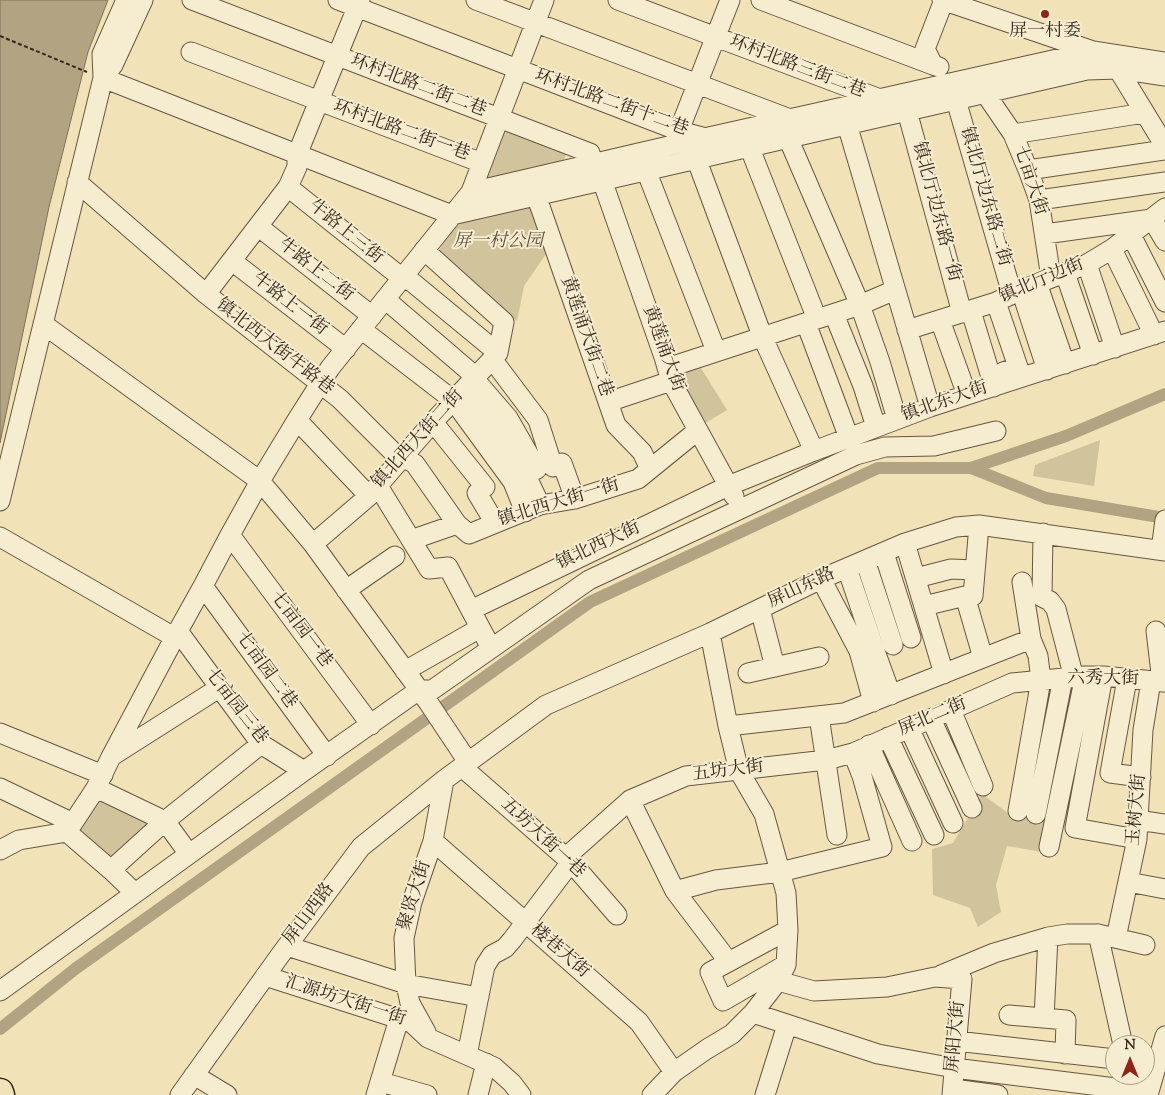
<!DOCTYPE html>
<html>
<head>
<meta charset="utf-8">
<style>
	body { margin:0 }
	#map { position:relative; width:1165px; height:1095px; overflow:hidden; background:#f1e2b7; font-family:"Sorts Mill Goudy",serif }
	canvas { display:block }
	.north { position:absolute; left:1105px; top:1035px; width:50px; height:50px; box-sizing:border-box; background:#f6ecd0; border:1px solid #aa9e88; border-radius:50%; rotate:0deg; font-size:14px; font-weight:700; line-height:20px; text-align:center; color:#37291b }
	.north::after { content:''; display:block; margin:auto; width:18px; height:22px; background:#8f2418; clip-path:polygon(50% 0,100% 100%,50% 72%,0 100%) }
</style>
</head>
<body>
<div id="map">
<canvas width="1165" height="1095"></canvas>
<div class="north">N</div>
</div>
<script>
const ctx = document.querySelector('canvas').getContext('2d');
ctx.lineJoin = 'round';
function fillPath(path, color) { ctx.fillStyle = color; ctx.fill(path, 'evenodd'); }
const toPath = rows => new Path2D(rows.map(r => 'M' + r).join(''));
function trace(path, color, width, dash) { ctx.strokeStyle = color; ctx.lineWidth = width; ctx.lineCap = dash ? 'butt' : 'round'; ctx.setLineDash(dash || []); ctx.stroke(path); }
function write(font, color, halo, rows, align = 'center') {
  ctx.font = font + ' "Sorts Mill Goudy","Noto Serif SC",serif'; ctx.lineWidth = 4; ctx.setLineDash([]); ctx.textBaseline = 'middle'; ctx.strokeStyle = halo; ctx.fillStyle = color; for (const [text, x, y, turn = 0] of rows) {
    ctx.save(); ctx.translate(x, y); ctx.rotate((+turn || 0) * Math.PI / 180); ctx.textAlign = isNaN(turn) ? turn : align; if (halo) ctx.strokeText(text, 0, 0); ctx.fillText(text, 0, 0); ctx.restore();
  }
}
const green = toPath([
	[503,125,569,148,540,214,550,248,524,286,517,321,437,253,452,231],
	[696,360,727,410,702,425,671,375],
	[1100,440,1094,486,1033,476,1035,465],
	[99,793,155,822,110,864,73,832],
	[982,794,1008,813,1048,819,1042,852,1007,846,996,885,1001,912,978,927,970,908,933,895,932,849,953,843]
]);
const water = toPath([
	[0,0,108,0,88,52,49,207,0,443,0,0]
]);
const canal = toPath([
	[971,468,1066,436,1165,394],
	[0,1029,75,969,590,602,878,468,971,468,1046,498,1165,518]
]);
const path = toPath([
	[0,36,87,72]
]);
const minor = toPath([
	[192,0,590,153,593,163],
	[338,0,679,131,702,137],
	[476,0,790,119],
	[618,0,880,99],
	[761,0,933,65],
	[942,0,1093,51,1118,69,1165,146],
	[191,52,482,163],
	[939,67,933,65,925,49,944,0],
	[103,78,452,215,1087,70,1118,69,1165,76],
	[103,78,113,65,143,0],
	[985,93,1013,134,1028,170,1039,200,1051,278],
	[956,100,1012,294],
	[907,111,962,313],
	[844,114,930,407],
	[1013,134,1144,113],
	[788,138,860,305,880,362,897,419],
	[675,141,730,0],
	[749,146,817,319],
	[696,158,763,338,814,451],
	[646,170,716,351],
	[1028,170,1165,150],
	[602,180,664,357,671,381,734,496],
	[77,182,206,294,340,399,401,460,408,460,415,464,457,524],
	[288,187,402,278,412,282,498,353],
	[471,192,673,145,1093,51,1165,62],
	[536,195,616,425,642,452,650,469],
	[1039,200,1165,182],
	[259,227,372,316],
	[1045,234,1152,219,1165,241],
	[1131,235,1165,302],
	[1112,249,1154,335],
	[232,261,346,349],
	[1087,264,1115,348],
	[1065,273,1093,355],
	[1037,283,1065,364],
	[1021,290,1047,370],
	[206,294,288,187,297,167,297,155,360,0],
	[385,299,476,377,477,382,508,418,537,469,526,475],
	[996,302,1018,367,1003,372,1006,379],
	[971,311,994,387],
	[834,314,863,386,876,427],
	[940,320,967,395],
	[806,323,849,438],
	[43,324,260,481,313,544,428,702,468,762],
	[361,329,453,400,513,482,525,512],
	[907,330,996,302,1021,290,1087,264,1112,249,1165,208],
	[492,359,538,420,553,467,562,463,575,499],
	[667,368,860,305,895,290],
	[464,389,526,475,540,505],
	[608,402,671,381],
	[297,420,369,496],
	[433,422,485,487,477,493,495,523],
	[378,486,429,569,448,567,491,648],
	[0,501,103,78,102,54,126,0],
	[1043,533,1042,597,1050,601,1056,609,1074,678],
	[230,535,371,725],
	[0,537,174,637],
	[411,540,457,524,469,534,540,505,575,499,638,479,697,431],
	[905,543,944,674],
	[313,544,369,496,433,422,498,353,504,322,424,250],
	[1161,550,1165,520],
	[884,553,911,638],
	[865,560,893,645],
	[847,568,875,651,891,695],
	[916,578,951,569,975,570],
	[821,579,859,651,873,702],
	[203,586,327,756],
	[346,590,395,556],
	[965,596,983,658],
	[924,606,965,596,973,596,979,525],
	[760,609,775,667],
	[471,610,728,486,814,451,930,407,1165,331],
	[178,631,261,744,304,771],
	[1156,631,1162,682],
	[405,671,480,628],
	[748,673,819,657],
	[1103,676,1075,828,1137,839],
	[1127,679,1110,773,1141,777],
	[951,710,983,786],
	[819,716,837,835],
	[931,719,972,808],
	[728,726,844,713,1031,639],
	[909,728,953,823],
	[0,733,103,775],
	[888,737,934,835],
	[869,745,912,841],
	[112,756,219,688],
	[462,767,571,862,617,915],
	[0,788,73,823],
	[96,788,165,821,189,854],
	[630,800,675,891,728,961],
	[1018,811,1041,680,1038,656,1031,639,1022,582],
	[1036,814,1063,678],
	[1138,820,1165,824],
	[67,832,111,870,135,893],
	[433,841,639,1022,674,1072],
	[1049,847,1085,676],
	[0,850,19,840,67,832,96,788,111,757,178,631,203,586,230,535,260,481,297,420,330,368,471,192,544,0],
	[566,857,630,800,686,776,826,760,853,753,1012,683,1085,676,1103,676,1165,682],
	[111,870,165,821,261,744],
	[1128,882,1165,889],
	[675,891,716,880,780,872,882,847,862,776,853,753],
	[1098,934,1123,1045],
	[1116,938,1137,839,1143,730,1151,681],
	[287,946,406,984,479,997],
	[785,965,723,1001,710,972,788,930],
	[941,975,994,953,1048,937,1067,934,1098,934,1145,945],
	[265,976,412,1023,428,1038,494,1067,512,1083,521,1095],
	[778,981,814,991,887,987,935,977,962,979,952,1095],
	[0,991,304,771,419,690,432,690,589,580,856,455,885,447,934,446,996,431],
	[753,1013,878,1054,954,1068,1148,1092],
	[1009,1015,1066,1020,1065,1054],
	[1044,1018,1048,937],
	[426,1032,410,1003,406,984,404,938,412,902,433,841,444,780],
	[956,1041,1115,1059],
	[467,1055,485,966,492,955,505,948,512,940,571,862],
	[194,1075,227,1095],
	[381,1082,427,1095],
	[953,1089,998,1095],
	[180,1095,281,954,361,847,444,780,546,705,710,633,821,579,905,543,956,527,979,525,1165,551],
	[376,1095,399,1019],
	[478,1095,486,1063],
	[652,1095,674,1072,707,1049,732,1034,753,1013,778,981,786,965,788,930,786,893,764,814,739,771,728,726,710,633],
	[765,1095,787,1025],
	[1148,1095,1165,1036]
]);
const highway = toPath([
	[0,1092,1,1095]
]);
const markers = [
	[1045,14,5,"#8f2418"]
];
const poiNames = [
	["屏一村委",1045,33]
];
const streetNames = [
	["环村北路三街二巷",797,68,21],
	["环村北路二街二巷",418,87,21],
	["环村北路二街十二巷",611,104,20],
	["环村北路二街一巷",401,132,20],
	["七亩大街",1029,181,72],
	["镇北厅边东路二街",984,197,74],
	["镇北厅边东路一街",935,212,75],
	["牛路上三街",345,233,39],
	["牛路上二街",315,271,38],
	["镇北厅边街",1042,282,-23],
	["牛路上一街",289,305,38],
	["黄莲涌大街二巷",585,337,71],
	["镇北西大街牛路巷",274,348,38],
	["黄莲涌大街",662,349,70],
	["镇北东大街",945,403,-19],
	["镇北西大街二街",419,440,-48],
	["镇北西大街一街",559,504,-17],
	["镇北西大街",599,547,-25],
	["屏山东路",802,589,-25],
	["七亩园一巷",300,630,53],
	["七亩园二巷",265,671,54],
	["六秀大街",1103,680,1],
	["七亩园三巷",235,707,52],
	["屏北二街",933,718,-23],
	["五坊大街",728,772,-7],
	["玉树大街",1138,810,-85],
	["五坊大街一巷",542,839,43],
	["聚贤大街",416,896,-73],
	["屏山西路",310,915,-53],
	["楼巷大街",559,952,41],
	["汇源坊大街一街",345,1002,18],
	["屏阳大街",957,1037,-85]
];
const parkNames = [
	["屏一村公园",498,243]
];
fillPath(green, '#d1c39c');
fillPath(water, '#b2a382');
trace(water, '#817259', 1);
trace(canal, '#b2a382', 12);
trace(minor, '#665742', 21);
trace(highway, '#37291b', 29);
trace(path, '#37291b', 2, [4, 2.5]);
trace(minor, '#f6ecd0', 19);
trace(highway, '#f1e2b7', 26);
for (const [x, y, r, color] of markers) { const dot = new Path2D(); dot.arc(x, y, r, 0, 2 * Math.PI); ctx.fillStyle = color; ctx.fill(dot); trace(dot, '#f6ecd0', 2); }
write('18px', '#37291b', '#f6ecd0', poiNames);
write('18px', '#37291b', '#f6ecd0', streetNames);
write('italic 18px', '#5e503b', '#f6ecd0', parkNames);
</script>
</body>
</html>
